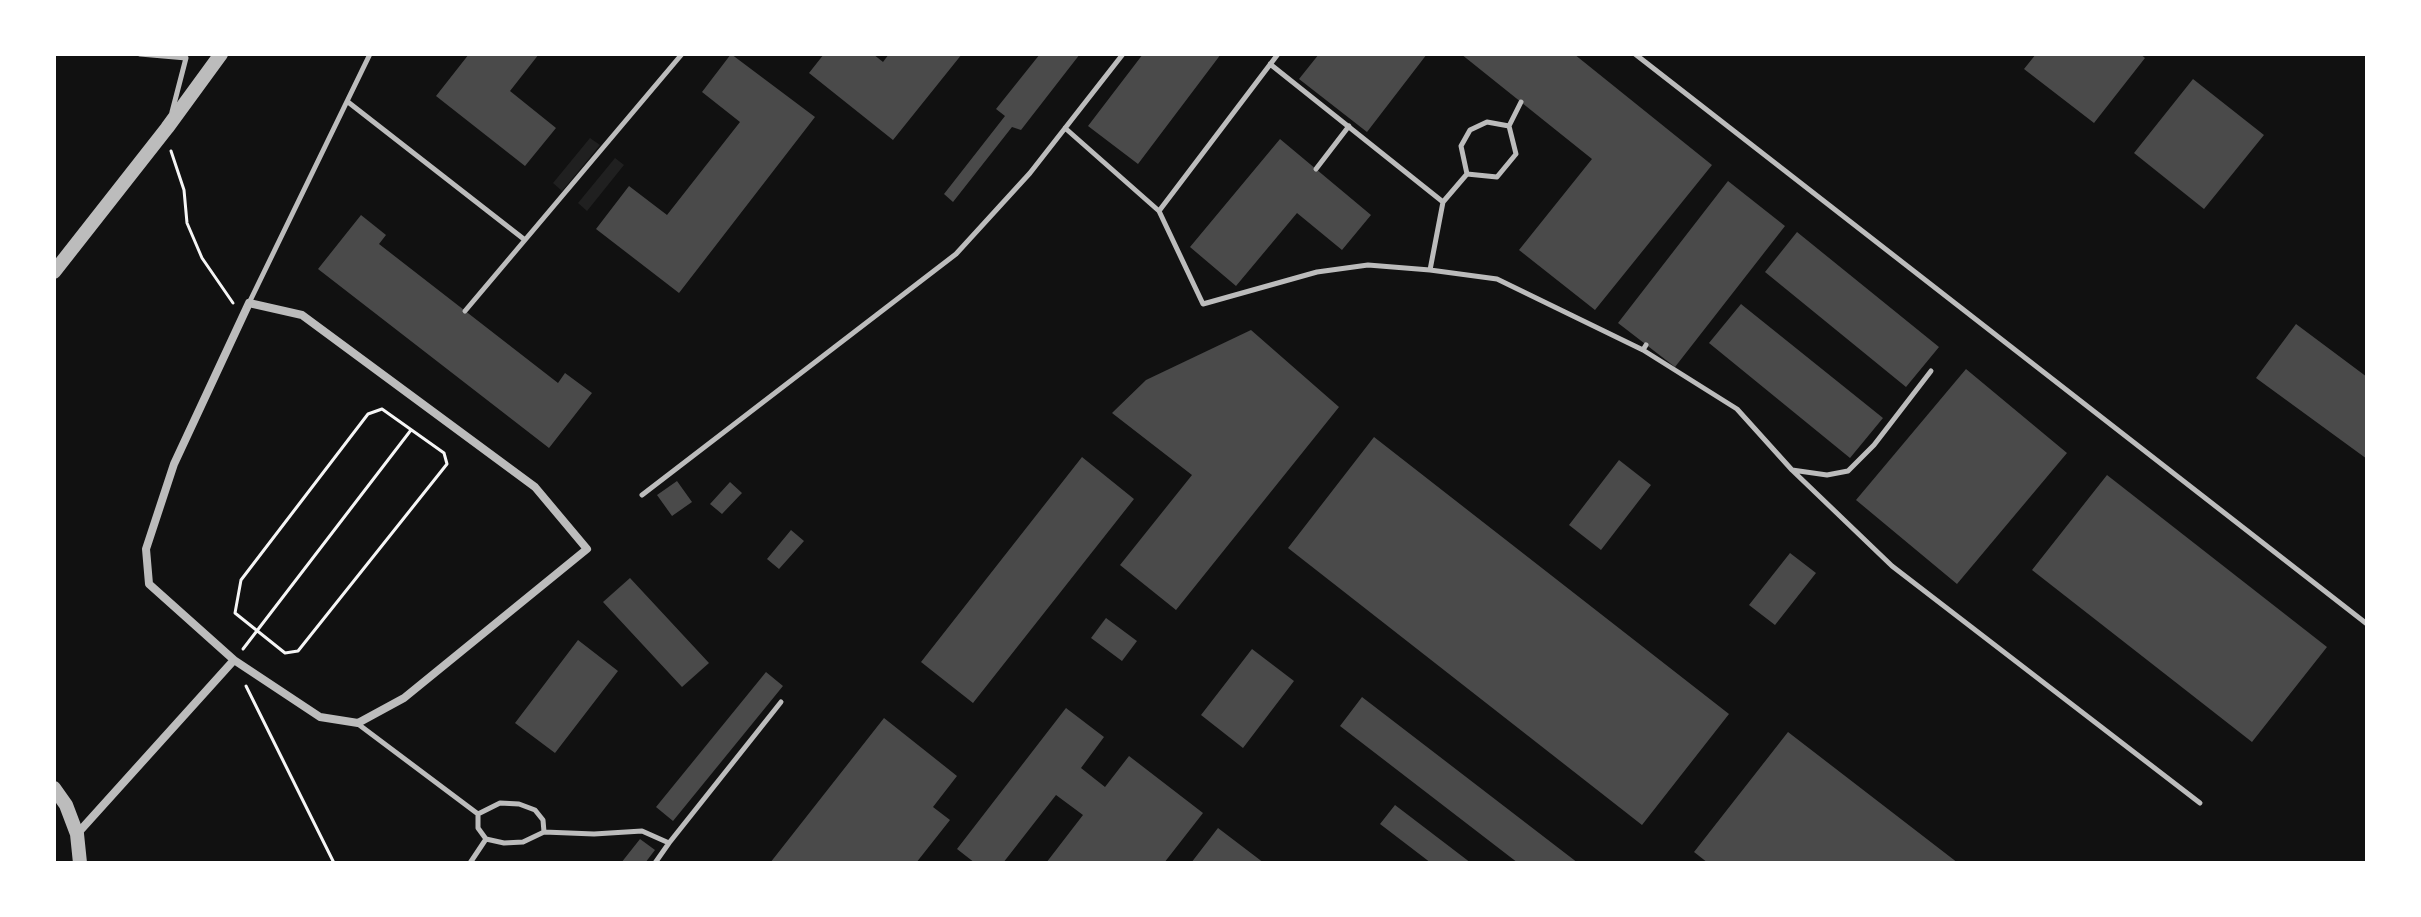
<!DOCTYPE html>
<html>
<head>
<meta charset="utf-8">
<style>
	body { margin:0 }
	#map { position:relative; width:2421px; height:917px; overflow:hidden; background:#111; font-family:"Work Sans",sans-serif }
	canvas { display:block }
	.frame { position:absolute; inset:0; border:56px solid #fff; pointer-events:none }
</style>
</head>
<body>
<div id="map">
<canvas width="2421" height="917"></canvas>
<div class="frame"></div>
</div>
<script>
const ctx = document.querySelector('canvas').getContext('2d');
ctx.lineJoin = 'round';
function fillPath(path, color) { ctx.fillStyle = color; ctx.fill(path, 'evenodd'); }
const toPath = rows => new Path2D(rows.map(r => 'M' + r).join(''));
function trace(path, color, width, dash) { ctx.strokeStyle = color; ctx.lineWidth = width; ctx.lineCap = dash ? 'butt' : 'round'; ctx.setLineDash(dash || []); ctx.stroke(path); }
const green = toPath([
	[590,138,600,145,562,191,553,183],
	[615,158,624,165,587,211,578,203]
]);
const building = toPath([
	[469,54,539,54,510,91,556,128,525,166,436,96],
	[731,54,815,117,679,293,596,229,629,186,667,215,740,122,702,92],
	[824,54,873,54,883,62,889,54,962,54,893,140,809,73],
	[1040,54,1080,54,1021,130,1012,127,953,202,944,194,1005,116,996,109],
	[1143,54,1221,54,1138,164,1088,126],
	[1319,54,1427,54,1367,132,1299,79],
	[1461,54,1574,54,1712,165,1595,310,1519,250,1592,159],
	[2036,54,2140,54,2145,58,2094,123,2024,69],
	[2193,79,2264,135,2204,209,2134,153],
	[1280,139,1371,215,1342,250,1297,213,1236,286,1190,247],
	[1728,181,1785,226,1675,367,1618,323],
	[361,215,386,235,379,244,558,383,565,373,592,393,549,448,318,269],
	[1797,232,1939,347,1906,387,1765,272],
	[1741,304,1883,418,1850,458,1709,343],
	[2296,324,2367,377,2367,459,2256,378],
	[1251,330,1339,407,1176,610,1120,565,1192,475,1112,413,1146,380],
	[1966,369,2067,453,1957,584,1856,500],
	[1374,437,1729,714,1642,825,1288,548],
	[1082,457,1134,499,973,703,921,662],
	[1619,460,1651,485,1601,550,1569,525],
	[2107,475,2327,647,2252,742,2032,570],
	[677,481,692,502,672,516,657,495],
	[730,482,742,493,722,514,710,504],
	[791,530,804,541,779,569,767,559],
	[1790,553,1816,573,1775,625,1749,605],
	[630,578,709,663,682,687,603,602],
	[1106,618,1137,641,1122,661,1091,638],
	[578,640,618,671,555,753,515,723],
	[1252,649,1294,681,1243,748,1201,715],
	[766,672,783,686,673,821,656,807],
	[1362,697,1578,863,1518,863,1340,726],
	[1066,708,1104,737,1081,768,1105,787,1129,756,1203,813,1164,863,1046,863,1083,815,1056,795,1003,863,975,863,957,849],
	[884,718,957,776,933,807,950,820,916,863,770,863],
	[1788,732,1958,863,1708,863,1694,852],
	[1395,805,1471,863,1431,863,1380,824],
	[1218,828,1264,863,1191,863],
	[640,839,655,850,645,863,621,863]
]);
const path = toPath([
	[171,151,184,190,187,223,202,258,233,303],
	[382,409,444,453,447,464,298,651,285,653,235,613,241,580,368,414,382,409],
	[243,649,411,430],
	[246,686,334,863]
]);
const service = toPath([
	[140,54,186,58,172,112],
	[1635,54,2367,624],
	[1270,64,1443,202],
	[348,102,525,240],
	[1521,102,1509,126,1516,154,1497,177,1467,174,1443,202,1430,270,1497,279,1643,350,1646,345],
	[1065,128,1159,211,1203,304,1317,272,1368,265,1430,270],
	[1316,169,1349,126],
	[1467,174,1461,146,1470,130,1487,122,1509,126],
	[1159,211,1278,54],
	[249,303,370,54],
	[465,311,682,54],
	[1643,350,1737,409,1792,470,1827,475,1848,471,1874,445,1931,371],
	[1792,470,1892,566,2200,803],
	[642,495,956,254,1030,173,1123,54],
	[358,724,478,814],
	[478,814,478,828,486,839,504,843,523,842,544,832,594,834,642,831,669,843,781,702],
	[478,814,500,803,519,804,535,810,543,820,544,832],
	[470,863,486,839],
	[655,863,669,843]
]);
const minor = toPath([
	[249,303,302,315,535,487,587,549,404,698,358,723,320,717,234,660,149,584,146,549,174,464,249,303],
	[77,834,234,660]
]);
const tertiary = toPath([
	[54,272,167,128,221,54],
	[54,788,66,805,77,834,80,863]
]);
fillPath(green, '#202020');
fillPath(building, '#4a4a4a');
trace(path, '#f5f5f5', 3);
trace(service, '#bcbcbc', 5);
trace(minor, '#bcbcbc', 8);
trace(tertiary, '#bcbcbc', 14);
</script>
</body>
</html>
